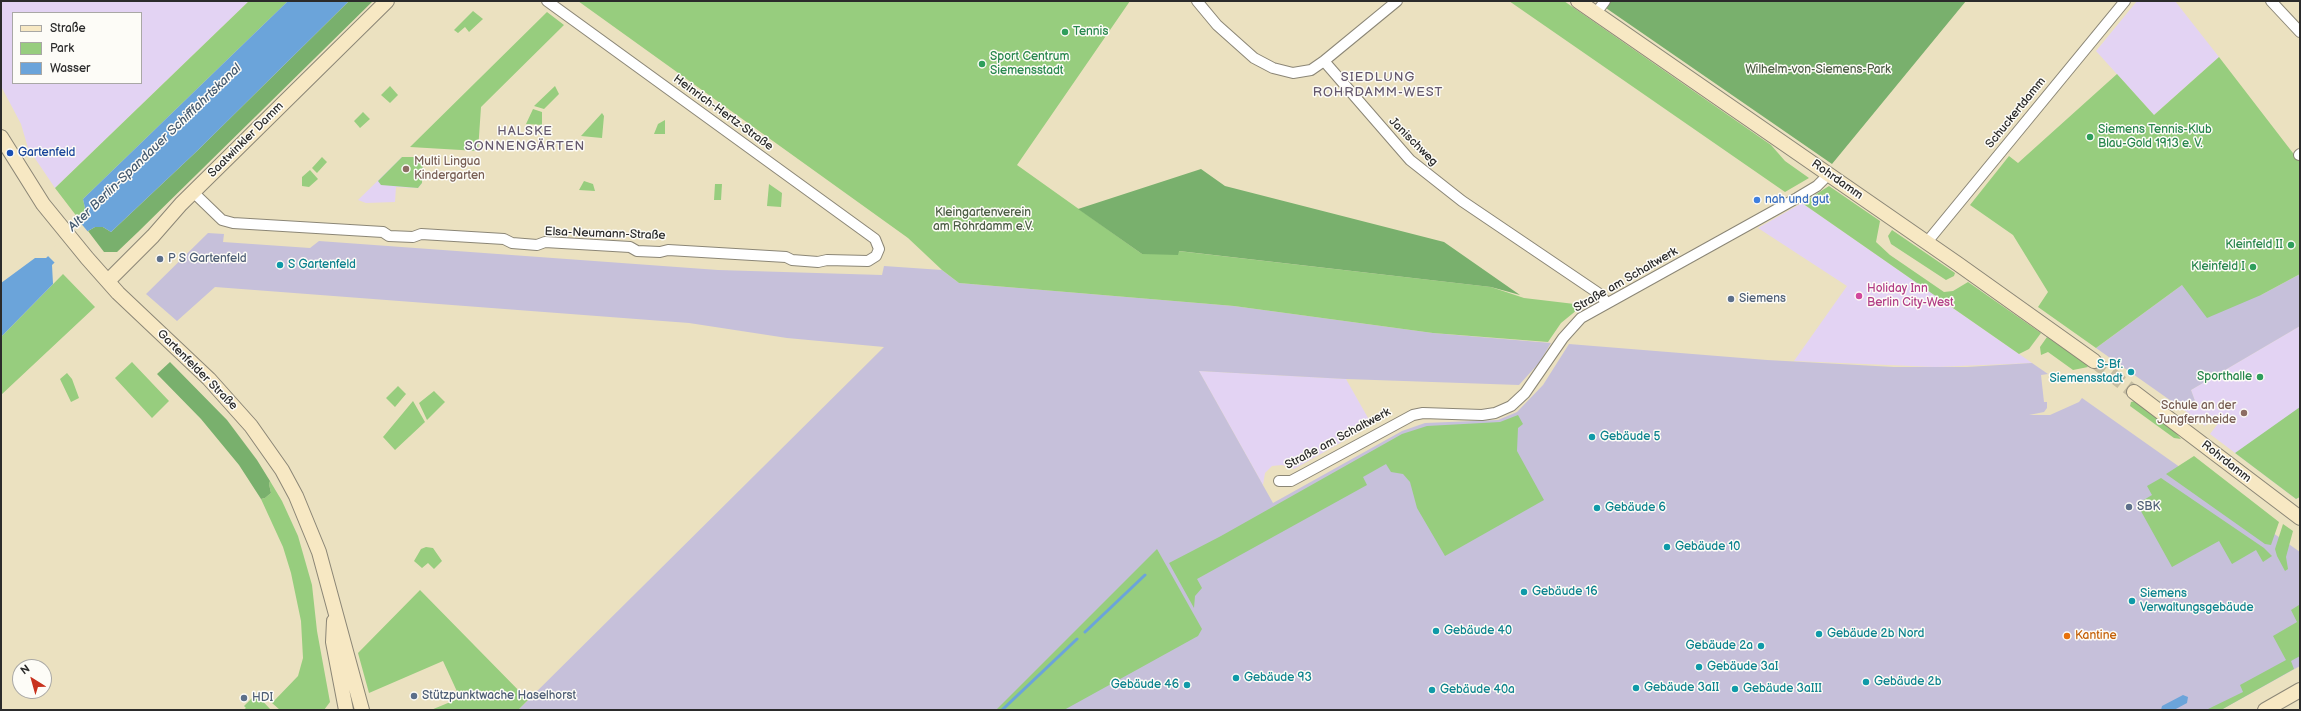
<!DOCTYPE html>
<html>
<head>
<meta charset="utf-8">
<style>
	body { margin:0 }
	#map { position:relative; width:2301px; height:711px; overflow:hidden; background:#ebe1c0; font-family:"Balsamiq Sans",sans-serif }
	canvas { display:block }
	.frame { position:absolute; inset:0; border:2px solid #2b2b2b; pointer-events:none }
	.legend { position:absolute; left:12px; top:12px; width:130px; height:72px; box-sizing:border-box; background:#fdfcf7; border:1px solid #a9a8a5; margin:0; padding:5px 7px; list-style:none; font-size:12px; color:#2b2b2b }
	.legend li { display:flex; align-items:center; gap:8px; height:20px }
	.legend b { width:20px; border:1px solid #a9a8a5 }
	.north { position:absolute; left:12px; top:659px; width:40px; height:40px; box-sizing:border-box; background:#fdfcf7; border:1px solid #a9a8a5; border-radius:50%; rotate:323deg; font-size:11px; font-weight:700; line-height:16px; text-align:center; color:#2b2b2b }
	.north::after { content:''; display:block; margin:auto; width:14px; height:18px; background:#c8321e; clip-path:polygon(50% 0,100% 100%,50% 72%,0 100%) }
</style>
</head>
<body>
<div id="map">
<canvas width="2301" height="711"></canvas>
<div class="frame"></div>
<ul class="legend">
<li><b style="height:5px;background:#f7e8c3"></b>Straße</li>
<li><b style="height:11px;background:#97cd7e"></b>Park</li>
<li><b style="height:11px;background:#6ba4da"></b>Wasser</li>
</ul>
<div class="north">N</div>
</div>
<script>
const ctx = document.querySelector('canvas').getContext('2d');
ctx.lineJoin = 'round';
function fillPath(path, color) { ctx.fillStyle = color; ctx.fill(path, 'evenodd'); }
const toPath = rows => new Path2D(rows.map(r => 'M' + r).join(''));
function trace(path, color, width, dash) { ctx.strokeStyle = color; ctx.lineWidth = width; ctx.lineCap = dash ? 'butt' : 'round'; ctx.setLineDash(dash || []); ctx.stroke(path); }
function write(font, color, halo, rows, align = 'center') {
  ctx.font = font + ' "Balsamiq Sans",sans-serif'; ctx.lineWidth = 3; ctx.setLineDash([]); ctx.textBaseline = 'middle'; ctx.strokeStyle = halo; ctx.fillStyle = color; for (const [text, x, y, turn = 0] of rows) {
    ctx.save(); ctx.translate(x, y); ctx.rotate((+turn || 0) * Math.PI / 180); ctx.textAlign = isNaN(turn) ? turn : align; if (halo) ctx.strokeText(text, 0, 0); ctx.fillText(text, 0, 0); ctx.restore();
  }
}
const built = toPath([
	[1,1,249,1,55,188,28,148,21,124,1,86],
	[13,13,141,13,141,83,13,83],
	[2137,1,2175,1,2219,57,2154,115,2096,51],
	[402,157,423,157,422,183,418,188,396,187,395,202,366,203,358,200],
	[1802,203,2019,354,2032,363,1935,367,1794,361,1847,286,1758,228],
	[2300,326,2300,497,2296,499,2210,434,2220,421,2213,416,2205,426,2184,410,2195,401,2191,390],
	[1199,371,1346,379,1372,425,1294,469,1282,465,1272,466,1265,473,1263,485]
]);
const industrial = toPath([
	[208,233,224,234,223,242,310,248,319,241,718,270,882,275,884,266,942,270,959,283,1234,306,1433,333,1551,343,1539,363,1519,385,1346,379,1199,371,1273,503,1402,431,1425,423,1498,420,1517,412,1543,385,1569,344,1767,360,1894,367,1967,367,2032,363,2048,374,2041,375,2044,402,2047,402,2047,408,2044,412,2029,415,2050,415,2079,402,2082,398,2300,552,2300,666,2221,710,518,710,884,347,787,338,689,323,215,287,177,321,146,294],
	[2300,274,2300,326,2191,390,2195,401,2184,410,2096,348,2182,285,2261,295]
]);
const green = toPath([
	[249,1,288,1,83,199,85,208,81,222,55,188],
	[578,1,1130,1,1017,165,1142,254,1178,254,1178,251,1491,287,1524,298,1583,305,1561,323,1548,342,1433,333,1234,306,959,283,942,270,908,238],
	[1509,1,1564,1,1771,145,1785,161,1809,178,1785,192],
	[473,11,483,19,469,32,465,27,458,33,454,30],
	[547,12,564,25,481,107,478,151,410,147],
	[2219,57,2296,157,2300,154,2300,274,2261,295,2207,318,2182,285,2096,348,2038,307,2048,292,2013,235,1970,205,2009,156,2018,163,2117,74,2154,115],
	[390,86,398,95,390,103,381,95],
	[555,86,559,94,544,109,534,106],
	[533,109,542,112,542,125,526,124],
	[363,112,370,119,360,128,354,121],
	[602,113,604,116,602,138,581,136],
	[665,120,665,134,654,134,658,124],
	[322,157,327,162,317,173,312,168],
	[402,157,423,157,422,183,418,188,381,185,378,181],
	[310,170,318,179,309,187,302,186,302,177],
	[584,181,593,184,595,191,579,190],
	[715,184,722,184,721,200,714,200],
	[769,184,782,193,781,207,767,206],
	[1829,186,1880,221,1876,242,1890,255,1944,292,1953,291,1968,282,2041,333,2029,349,2019,354,1802,203],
	[1892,230,1955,273,1954,276,1946,280,1891,244,1888,236],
	[63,274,95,307,1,395,1,337],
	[2047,337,2085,363,2088,367,2073,370,2048,352,2041,355,2040,347],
	[132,362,169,401,152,418,115,378],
	[67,373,72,379,79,398,71,402,60,379],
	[398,386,406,394,395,407,386,398],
	[434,391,445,402,427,420,419,403],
	[413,401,425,422,395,450,383,437],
	[2135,401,2175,432,2181,439,2174,438,2130,406,2131,402],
	[2300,407,2300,497,2296,499,2235,453],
	[1518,415,1523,424,1518,428,1517,451,1544,500,1445,556,1417,508,1410,482,1403,474,1391,472,1386,464,1363,477,1367,485,1197,579,1202,588,1195,596,1194,608,1169,563,1221,536,1402,434,1427,426,1500,422],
	[2194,456,2279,522,2271,545,2265,544,2166,474],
	[2161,478,2264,548,2272,556,2263,562,2256,550,2232,564,2219,541,2172,567,2137,504,2152,495,2147,486],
	[270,481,282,501,298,536,312,585,317,631,330,702,324,710,280,710,272,703,298,676,303,658,301,621,291,573,283,547,261,499,265,498,271,493,269,484],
	[2283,524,2293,531,2286,557,2288,569,2285,571,2277,556,2275,549],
	[426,547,433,548,442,561,434,569,428,563,422,568,414,561,421,549],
	[1157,549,1202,629,1198,636,1064,710,996,710],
	[420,590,528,700,518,710,431,710,460,698,443,661,369,693,358,653],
	[2299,605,2300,656,2291,661,2294,669,2221,710,2206,710,2243,692,2240,685,2286,660,2273,636,2297,622,2291,610],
	[256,694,271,710,243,710,246,708,244,706]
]);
const forest = toPath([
	[349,1,373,1,138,232,117,252,104,252,88,231,95,227,103,227,111,232,197,151],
	[1607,1,1966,1,1832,164,1603,6],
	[1201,169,1225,186,1444,242,1520,295,1491,287,1179,251,1178,255,1142,254,1078,209],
	[170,362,227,420,257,460,270,481,269,484,271,493,265,498,261,499,239,465,201,419,157,374]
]);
const water = toPath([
	[288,1,349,1,197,151,111,232,103,227,95,227,88,231,52,265,53,284,1,337,1,283,35,258,46,258,58,247,59,243,81,222,85,208,83,199],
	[2183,695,2188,697,2187,703,2174,710,2161,710,2162,706]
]);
const pier = toPath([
	[79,221,89,233,56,264,47,255]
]);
const stream = toPath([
	[1085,632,1145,575],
	[1002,710,1077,639]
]);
const secondaryTunnel = toPath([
	[2094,361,2134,392]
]);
const street = toPath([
	[1197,1,1217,25,1254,58,1273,68,1293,73,1311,70,1324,61,1397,1],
	[2271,1,2300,32],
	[1596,13,1605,1],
	[1324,61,1410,160,1462,201,1601,295,1606,303],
	[2299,155,2300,154],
	[193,192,222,220,233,223,383,232,389,236,413,237,421,234,504,239,512,243,537,245,545,242,630,247,637,251,660,252,668,250,786,257,792,260,818,262,827,260,868,261,876,256,879,249,875,239,547,1],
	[1927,242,2125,1],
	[1279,481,1291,481,1306,473,1413,415,1423,413,1482,415,1495,413,1511,406,1525,393,1563,338,1581,318,1797,198,1817,186,1828,175]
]);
const secondary = toPath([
	[1578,1,1958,264,2094,361],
	[1,137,43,204,87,258,118,293,209,379,251,426,282,470,296,496,319,552,362,710],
	[108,281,153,236,181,204,387,1],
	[2134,392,2300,518],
	[334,621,333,642,346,710],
	[2265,710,2300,690]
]);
const markers = [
	[1065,32,4,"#2e9e5b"],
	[982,64,4,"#2e9e5b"],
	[2090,137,4,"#2e9e5b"],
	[10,153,4,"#1a4fb4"],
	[406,169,4,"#8d6e63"],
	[1757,200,4,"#3f7fe0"],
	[2291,245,4,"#2e9e5b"],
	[160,259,4,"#5c6f8a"],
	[280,265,4,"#0f9aa8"],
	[2253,267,4,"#2e9e5b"],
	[1859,296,4,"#d1479c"],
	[1731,299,4,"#5c6f8a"],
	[2131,372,4,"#0f9aa8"],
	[2260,377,4,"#2e9e5b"],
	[2244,413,4,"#8d6e63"],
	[1592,437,4,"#0f9aa8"],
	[2129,507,4,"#5c6f8a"],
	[1597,508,4,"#0f9aa8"],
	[1667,547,4,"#0f9aa8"],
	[1524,592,4,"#0f9aa8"],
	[2132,601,4,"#0f9aa8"],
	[1436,631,4,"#0f9aa8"],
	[1819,634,4,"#0f9aa8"],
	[2067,636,4,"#e8710a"],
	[1761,646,4,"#0f9aa8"],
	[1699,667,4,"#0f9aa8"],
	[1236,678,4,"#0f9aa8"],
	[1866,682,4,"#0f9aa8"],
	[1187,685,4,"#0f9aa8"],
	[1636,688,4,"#0f9aa8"],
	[1735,689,4,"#0f9aa8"],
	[1432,690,4,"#0f9aa8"],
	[414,696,4,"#5c6f8a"],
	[244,698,4,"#5c6f8a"]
];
const leisureNames = [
	["Tennis",1073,32],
	["Sport Centrum",990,57],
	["Siemensstadt",990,71],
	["Siemens Tennis-Klub",2098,130],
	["Blau-Gold 1913 e. V.",2098,144],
	["Kleinfeld II",2283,245,"right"],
	["Kleinfeld I",2245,267,"right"],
	["Sporthalle",2252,377,"right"]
];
const parkNames = [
	["Wilhelm-von-Siemens-Park",1818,70],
	["Kleingartenverein",983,213],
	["am Rohrdamm e.V.",983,227]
];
const streetNames = [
	["Heinrich-Hertz-Straße",723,113,36],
	["Schuckertdamm",2016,113,-51],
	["Saatwinkler Damm",246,140,-45],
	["Janischweg",1413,142,45],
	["Rohrdamm",1837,180,35],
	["Elsa-Neumann-Straße",605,234,2],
	["Straße am Schaltwerk",1626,280,-30],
	["Gartenfelder Straße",197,370,45],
	["Straße am Schaltwerk",1338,439,-28],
	["Rohrdamm",2226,462,38]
];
const transitNames = [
	["Gartenfeld",18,153]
];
const educationNames = [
	["Multi Lingua",414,162],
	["Kindergarten",414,176],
	["Schule an der",2236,406,"right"],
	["Jungfernheide",2236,420,"right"]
];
const shopNames = [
	["nah und gut",1765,200]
];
const serviceNames = [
	["P S Gartenfeld",168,259],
	["Siemens",1739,299],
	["SBK",2137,507],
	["Stützpunktwache Haselhorst",422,696],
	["HDI",252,698]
];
const cultureNames = [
	["S Gartenfeld",288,265],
	["S-Bf.",2123,365,"right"],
	["Siemensstadt",2123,379,"right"],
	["Gebäude 5",1600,437],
	["Gebäude 6",1605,508],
	["Gebäude 10",1675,547],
	["Gebäude 16",1532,592],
	["Siemens",2140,594],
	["Verwaltungsgebäude",2140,608],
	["Gebäude 40",1444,631],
	["Gebäude 2b Nord",1827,634],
	["Gebäude 2a",1753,646,"right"],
	["Gebäude 3aI",1707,667],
	["Gebäude 93",1244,678],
	["Gebäude 2b",1874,682],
	["Gebäude 46",1179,685,"right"],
	["Gebäude 3aII",1644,688],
	["Gebäude 3aIII",1743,689],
	["Gebäude 40a",1440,690]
];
const hotelNames = [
	["Holiday Inn",1867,289],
	["Berlin City-West",1867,303]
];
const foodNames = [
	["Kantine",2075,636]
];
const neighbourhoodNames = [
	["SIEDLUNG",1378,78],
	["ROHRDAMM-WEST",1378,93],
	["HALSKE",525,132],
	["SONNENGÄRTEN",525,147]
];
const waterNames = [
	["Alter Berlin-Spandauer Schifffahrtskanal",155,148,-44]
];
fillPath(built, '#e3d3f3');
fillPath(industrial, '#c6c0da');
fillPath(green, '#97cd7e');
fillPath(forest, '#79b06d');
fillPath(water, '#6ba4da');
fillPath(pier, '#ebe1c0');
trace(stream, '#6ba4da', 3);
trace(secondaryTunnel, '#c5bda2', 14, [14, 7]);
trace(street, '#8b8676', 12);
trace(secondary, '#8b8676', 16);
trace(street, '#fff', 10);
trace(secondary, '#f7e8c3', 14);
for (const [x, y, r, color] of markers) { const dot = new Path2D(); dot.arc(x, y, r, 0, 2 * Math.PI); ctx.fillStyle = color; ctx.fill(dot); trace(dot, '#fdfcf7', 1.5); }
write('12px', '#27864d', '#fdfcf7', leisureNames, 'left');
write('12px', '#4b5c44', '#fdfcf7', parkNames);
write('12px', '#2b2b2b', '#fdfcf7', streetNames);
write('12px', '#164399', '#fdfcf7', transitNames, 'left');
write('12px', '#785e54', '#fdfcf7', educationNames, 'left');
write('12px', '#366cbe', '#fdfcf7', shopNames, 'left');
write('12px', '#4e5e75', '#fdfcf7', serviceNames, 'left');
write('12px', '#0d838f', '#fdfcf7', cultureNames, 'left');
write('12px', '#b23c85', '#fdfcf7', hotelNames, 'left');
write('12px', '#c56008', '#fdfcf7', foodNames, 'left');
ctx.letterSpacing = '1px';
write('13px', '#65596e', '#fdfcf7', neighbourhoodNames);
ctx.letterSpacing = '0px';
write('italic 13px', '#455b71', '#fdfcf7', waterNames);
</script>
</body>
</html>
